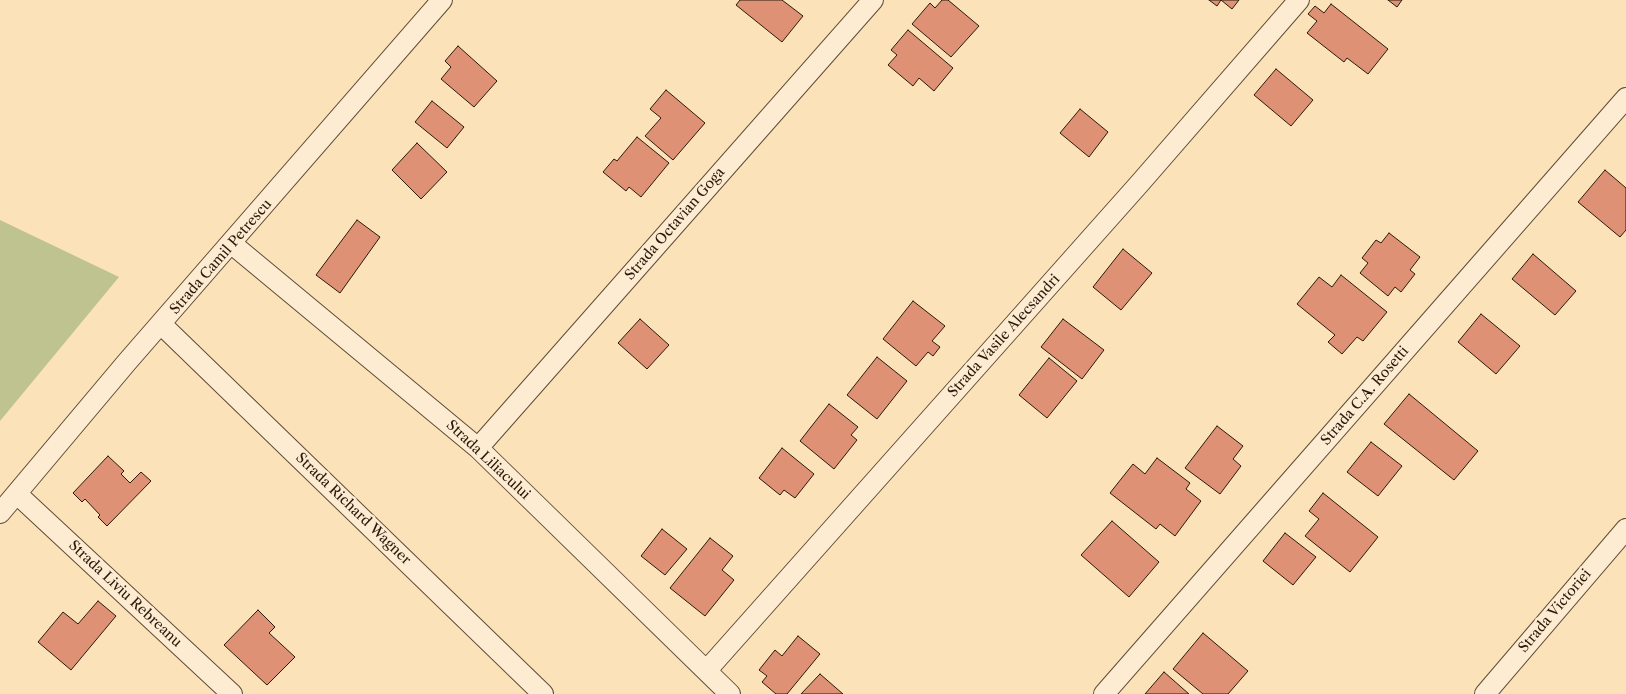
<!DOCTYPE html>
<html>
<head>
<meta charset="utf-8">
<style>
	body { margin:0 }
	canvas { display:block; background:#fce2b9 }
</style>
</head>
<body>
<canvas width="1626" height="694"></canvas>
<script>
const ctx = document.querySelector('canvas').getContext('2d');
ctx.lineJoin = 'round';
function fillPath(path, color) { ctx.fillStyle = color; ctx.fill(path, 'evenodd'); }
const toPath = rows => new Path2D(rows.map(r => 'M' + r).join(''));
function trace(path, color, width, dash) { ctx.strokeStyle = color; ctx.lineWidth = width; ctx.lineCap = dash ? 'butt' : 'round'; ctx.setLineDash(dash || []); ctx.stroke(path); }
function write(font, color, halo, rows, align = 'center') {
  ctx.font = font + ' "Libre Caslon Text",serif'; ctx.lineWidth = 5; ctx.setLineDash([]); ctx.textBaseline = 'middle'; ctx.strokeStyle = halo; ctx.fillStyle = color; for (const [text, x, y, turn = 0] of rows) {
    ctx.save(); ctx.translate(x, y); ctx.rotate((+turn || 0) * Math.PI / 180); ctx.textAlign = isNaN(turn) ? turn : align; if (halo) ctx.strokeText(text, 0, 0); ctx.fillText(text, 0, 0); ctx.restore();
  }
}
const green = toPath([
	[0,220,119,277,0,421]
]);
const building = toPath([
	[740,0,782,0,803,16,782,42,736,5,740,0],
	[942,0,948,0,979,26,951,57,912,24,930,3,935,8,942,0],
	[1209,0,1239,0,1232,9,1221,0,1217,6,1209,0],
	[1388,0,1402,0,1397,7,1388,0],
	[1331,4,1388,49,1368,74,1347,58,1344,62,1307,33,1317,21,1308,14,1315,6,1324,13,1331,4],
	[908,30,953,68,934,91,919,78,913,86,888,65,897,55,891,50,908,30],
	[458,46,497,81,474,107,441,79,451,67,445,61,458,46],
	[1276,69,1313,100,1291,126,1254,95,1276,69],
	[666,90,705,123,673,160,645,136,661,118,650,109,666,90],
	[432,101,464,127,447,148,415,122,432,101],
	[1080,109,1108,132,1089,157,1060,133,1080,109],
	[637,137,669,163,641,197,629,187,626,191,603,172,614,159,617,161,637,137],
	[417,143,447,172,421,199,392,170,417,143],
	[1605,170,1626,188,1626,230,1620,237,1578,202,1605,170],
	[357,220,380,237,340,293,316,275,357,220],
	[1389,233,1420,257,1410,270,1415,274,1401,292,1395,287,1388,296,1360,273,1368,263,1362,258,1376,240,1381,243,1389,233],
	[1123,249,1152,273,1121,310,1093,287,1123,249],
	[1533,254,1576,291,1555,315,1512,279,1533,254],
	[1341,275,1387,312,1363,341,1357,337,1342,354,1328,342,1335,335,1297,304,1319,277,1332,287,1341,275],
	[913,301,945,326,932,341,940,347,933,356,928,352,916,366,883,339,913,301],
	[1481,314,1520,346,1496,374,1458,342,1481,314],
	[640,319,669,345,647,369,618,343,640,319],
	[1063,319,1104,350,1082,379,1041,347,1063,319],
	[877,357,907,381,877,419,847,395,877,357],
	[1049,358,1077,381,1047,418,1019,395,1049,358],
	[1409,394,1478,451,1454,480,1384,424,1409,394],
	[829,404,858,427,851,435,857,440,834,469,800,441,829,404],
	[1217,426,1243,446,1233,459,1241,466,1220,494,1185,468,1217,426],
	[1371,442,1402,466,1378,496,1347,472,1371,442],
	[782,448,814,474,795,498,784,490,780,495,759,478,782,448],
	[108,456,124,471,121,474,130,483,141,472,151,481,107,526,98,517,100,515,85,499,82,502,73,493,108,456],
	[1157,458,1190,483,1186,489,1201,501,1175,536,1160,524,1156,529,1110,493,1133,464,1145,474,1157,458],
	[1323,493,1378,537,1350,572,1305,536,1319,519,1309,511,1323,493],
	[1112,521,1159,562,1129,597,1081,555,1112,521],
	[662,529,687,549,665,575,641,556,662,529],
	[1285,533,1316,557,1293,585,1263,561,1285,533],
	[710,538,733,556,722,570,734,580,705,616,670,588,710,538],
	[98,601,116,616,71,670,38,642,63,612,78,624,98,601],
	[258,610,275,627,269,633,295,657,267,685,224,645,258,610],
	[1203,633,1248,671,1228,694,1203,694,1173,669,1203,633],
	[798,636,820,654,787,694,776,694,762,682,767,676,759,670,775,650,782,656,798,636],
	[1164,672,1189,694,1145,694,1164,672],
	[820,674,843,694,801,694,820,674]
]);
const minor = toPath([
	[232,244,478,448,730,694],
	[162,325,543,694],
	[478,448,873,0],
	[17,494,232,694],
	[0,513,127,362,442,0],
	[707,670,1140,183,1299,0],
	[1104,694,1626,98],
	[1485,694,1626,529]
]);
const streetNames = [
	["Strada Octavian Goga",675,224,-49],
	["Strada Camil Petrescu",221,257,-49],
	["Strada Vasile Alecsandri",1004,336,-48],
	["Strada C.A. Rosetti",1365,396,-49],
	["Strada Liliacului",488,460,43],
	["Strada Richard Wagner",353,509,44],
	["Strada Liviu Rebreanu",125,594,43],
	["Strada Victoriei",1555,611,-50]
];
fillPath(green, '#bec390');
fillPath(building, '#de9175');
trace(building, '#2b1a0b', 1);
trace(minor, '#5f4c36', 22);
trace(minor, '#fdecd2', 20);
write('14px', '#2b1a0b', '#fdecd2', streetNames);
</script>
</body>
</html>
